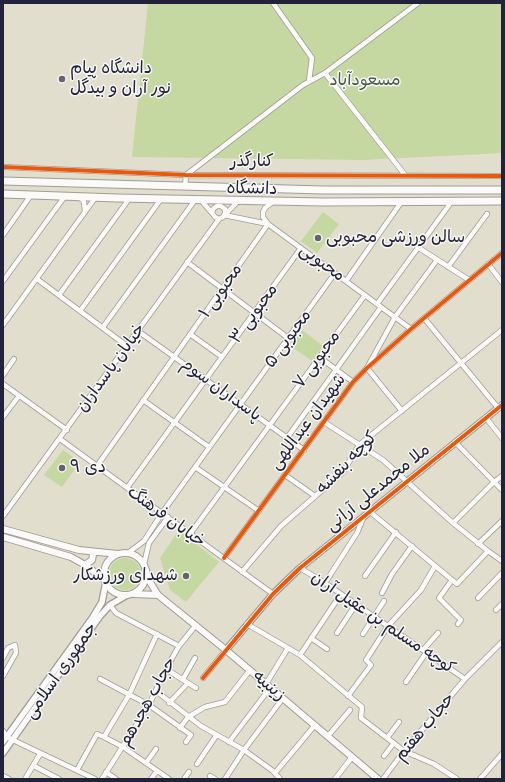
<!DOCTYPE html>
<html>
<head>
<meta charset="utf-8">
<style>
	body { margin:0 }
	#map { position:relative; width:505px; height:782px; overflow:hidden; background:#e2decd; font-family:Caveat,sans-serif }
	canvas { display:block }
	.frame { position:absolute; inset:0; border:4px solid #22223b; pointer-events:none }
</style>
</head>
<body>
<div id="map">
<canvas width="505" height="782"></canvas>
<div class="frame"></div>
</div>
<script>
const ctx = document.querySelector('canvas').getContext('2d');
ctx.lineJoin = 'round';
function fillPath(path, color) { ctx.fillStyle = color; ctx.fill(path, 'evenodd'); }
const toPath = rows => new Path2D(rows.map(r => 'M' + r).join(''));
function trace(path, color, width, dash) { ctx.strokeStyle = color; ctx.lineWidth = width; ctx.lineCap = dash ? 'butt' : 'round'; ctx.setLineDash(dash || []); ctx.stroke(path); }
function write(font, color, halo, rows, align = 'center') {
  ctx.font = font + ' Caveat,"Playpen Sans Arabic",sans-serif'; ctx.lineWidth = 3; ctx.setLineDash([]); ctx.textBaseline = 'middle'; ctx.strokeStyle = halo; ctx.fillStyle = color; for (const [text, x, y, turn = 0] of rows) {
    ctx.save(); ctx.translate(x, y); ctx.rotate((+turn || 0) * Math.PI / 180); ctx.textAlign = isNaN(turn) ? turn : align; if (halo) ctx.strokeText(text, 0, 0); ctx.fillText(text, 0, 0); ctx.restore();
  }
}
const green = toPath([
	[148,3,502,3,502,153,362,160,132,157],
	[323,212,339,224,317,253,301,241],
	[301,329,323,346,312,361,289,345],
	[63,450,80,462,62,487,44,475],
	[179,530,219,562,186,602,170,590,160,558],
	'109 574a16 16 0 1 1 32 0a16 16 0 1 1-32 0Z'
]);
const minor = toPath([
	[273,3,312,58,309,81],
	[325,73,405,175],
	[3,167,186,175,502,176],
	[185,187,186,175,303,85,325,73,418,3],
	[80,197,84,202,85,212],
	[200,199,212,213],
	[225,213,225,209,221,206,217,206,213,209,212,213,215,217,219,219,223,217,238,201],
	[224,215,268,224,411,329],
	[3,235,31,195],
	[419,248,469,280],
	[187,262,288,338],
	[488,264,502,282],
	[448,267,487,214],
	[37,279,127,346],
	[3,281,65,196],
	[346,281,402,201],
	[59,295,129,199],
	[377,304,452,201],
	[80,311,161,199],
	[424,318,498,408],
	[3,325,95,198],
	[103,327,195,200],
	[138,331,304,450],
	[190,334,222,357],
	[319,357,353,382],
	[3,375,14,359],
	[3,384,67,430],
	[143,400,209,447],
	[402,411,367,368,395,317,437,260],
	[3,417,19,396],
	[486,418,502,438],
	[324,422,383,460,453,523,488,551,502,561],
	[287,438,381,307],
	[60,439,273,594],
	[455,442,502,490],
	[97,466,268,224,263,217,263,212,265,208,274,201],
	[195,467,259,511],
	[285,475,315,496],
	[127,488,301,248],
	[369,511,457,584,488,551],
	[3,516,219,219],
	[453,523,494,482,502,476],
	[190,534,365,295],
	[478,544,502,521],
	[128,553,144,541,162,513,335,273],
	[224,558,353,382,367,368,411,329,502,253],
	[144,564,149,543,168,517],
	[300,568,325,583,465,679],
	[242,572,281,526,343,472,359,445,502,330],
	[365,576,396,532],
	[452,580,439,598,461,620,458,624],
	[325,583,357,533,364,516],
	[382,593,392,574,412,546],
	[478,598,502,573],
	[110,605,116,613,179,646],
	[496,610,502,604],
	[247,624,300,655,362,707,361,718,404,751,434,764,457,779],
	[337,633,356,604],
	[363,634,384,601],
	[311,638,327,649],
	[423,650,438,633],
	[300,655,341,594],
	[3,658,8,648,15,645,16,653,3,676],
	[166,669,196,688],
	[203,678,226,650],
	[100,679,149,705,191,735,186,742],
	[183,679,195,658],
	[406,682,426,653],
	[266,684,288,648],
	[156,691,201,726,244,750,273,771,280,779],
	[348,696,371,665,366,660,388,626,421,590,435,566],
	[169,703,188,683],
	[180,728,188,717,205,707,225,702,250,670],
	[3,731,7,737,13,740,95,779],
	[328,736,350,710],
	[104,737,123,747,169,779],
	[387,738,399,722],
	[229,742,270,688],
	[384,756,394,743],
	[146,763,156,749],
	[197,764,216,736],
	[34,766,59,779],
	[77,770,97,734,104,737,129,695,157,634],
	[106,772,116,779],
	[275,773,315,725],
	[3,776,9,779],
	[210,776,215,779],
	[25,779,40,754],
	[102,779,149,705,166,669,179,646,196,625],
	[151,779,157,771],
	[184,779,189,772],
	[225,779,244,750,283,698],
	[335,779,352,757],
	[383,779,404,751,465,679,502,642],
	[480,779,502,754]
]);
const tertiary = toPath([
	[226,650,273,594,300,568,502,405],
	[3,742,93,617,102,602,106,582],
	[3,753,100,616,110,605,127,595]
]);
const secondary = toPath([
	[3,529,79,550,118,554],
	[3,537,71,557,85,565,105,580],
	'104 574a21 21 0 1 1 42 0a21 21 0 1 1-42 0Z',
	[85,565,92,560,93,555,92,552],
	[146,570,148,579,158,595,226,650,378,779],
	[134,594,158,595]
]);
const primary = toPath([
	[3,181,323,190,502,190],
	[3,194,117,198,323,202,502,201]
]);
const cycleway = toPath([
	[3,167,186,175,502,176],
	[224,558,353,382,367,368,411,329,502,253],
	[203,678,273,594,300,568,502,405]
]);
const markers = [
	[62,79,4,"#65646e"],
	[318,238,4,"#65646e"],
	[62,468,4,"#65646e"],
	[186,576,4,"#65646e"]
];
const poiNames = [
	["دانشگاه پیام",70,69],
	["نور آران و بیدگل",70,89],
	["سالن ورزشی محبوبی",326,238],
	["۹ دی",70,468],
	["شهدای ورزشکار",178,576,"right"]
];
const parkNames = [
	["مسعودآباد",365,81]
];
const streetNames = [
	["کنارگذر",252,162],
	["دانشگاه",252,189,1],
	["محبوبی",322,263,36],
	["محبوبی ۱",221,291,-55],
	["محبوبی ۳",254,314,-54],
	["محبوبی ۵",288,339,-54],
	["محبوبی ۷",317,360,-54],
	["خیابان پاسداران",111,368,-54],
	["پاسداران سوم",221,390,36],
	["شهیدان عبداللهی",308,422,-53],
	["کوچه بنفشه",347,463,-46],
	["ملا محمدعلی آرانی",378,488,-39],
	["خیابان فرهنگ",166,517,36],
	["کوچه مسلم بن عقیل آران",383,623,34],
	["جمهوری اسلامی",61,671,-55],
	["زینبیه",269,686,40],
	["حجاب هجدهم",148,702,-61],
	["حجاب هفتم",425,727,-50]
];
fillPath(green, '#c5d8a1');
trace(minor, '#9f9d96', 6);
trace(tertiary, '#9f9d96', 8);
trace(secondary, '#9f9d96', 8);
trace(primary, '#9f9d96', 9);
trace(minor, '#fbfaf8', 4.5);
trace(tertiary, '#fbfaf8', 5.5);
trace(secondary, '#fbfaf8', 6);
trace(primary, '#fbfaf8', 7);
trace(cycleway, '#e8590c', 4);
for (const [x, y, r, color] of markers) { const dot = new Path2D(); dot.arc(x, y, r, 0, 2 * Math.PI); ctx.fillStyle = color; ctx.fill(dot); trace(dot, '#f6f6f2', 1.5); }
write('17px', '#22223b', '#f6f6f2', poiNames, 'left');
write('17px', '#4c574f', '#f6f6f2', parkNames);
write('17px', '#22223b', '#f6f6f2', streetNames);
</script>
</body>
</html>
